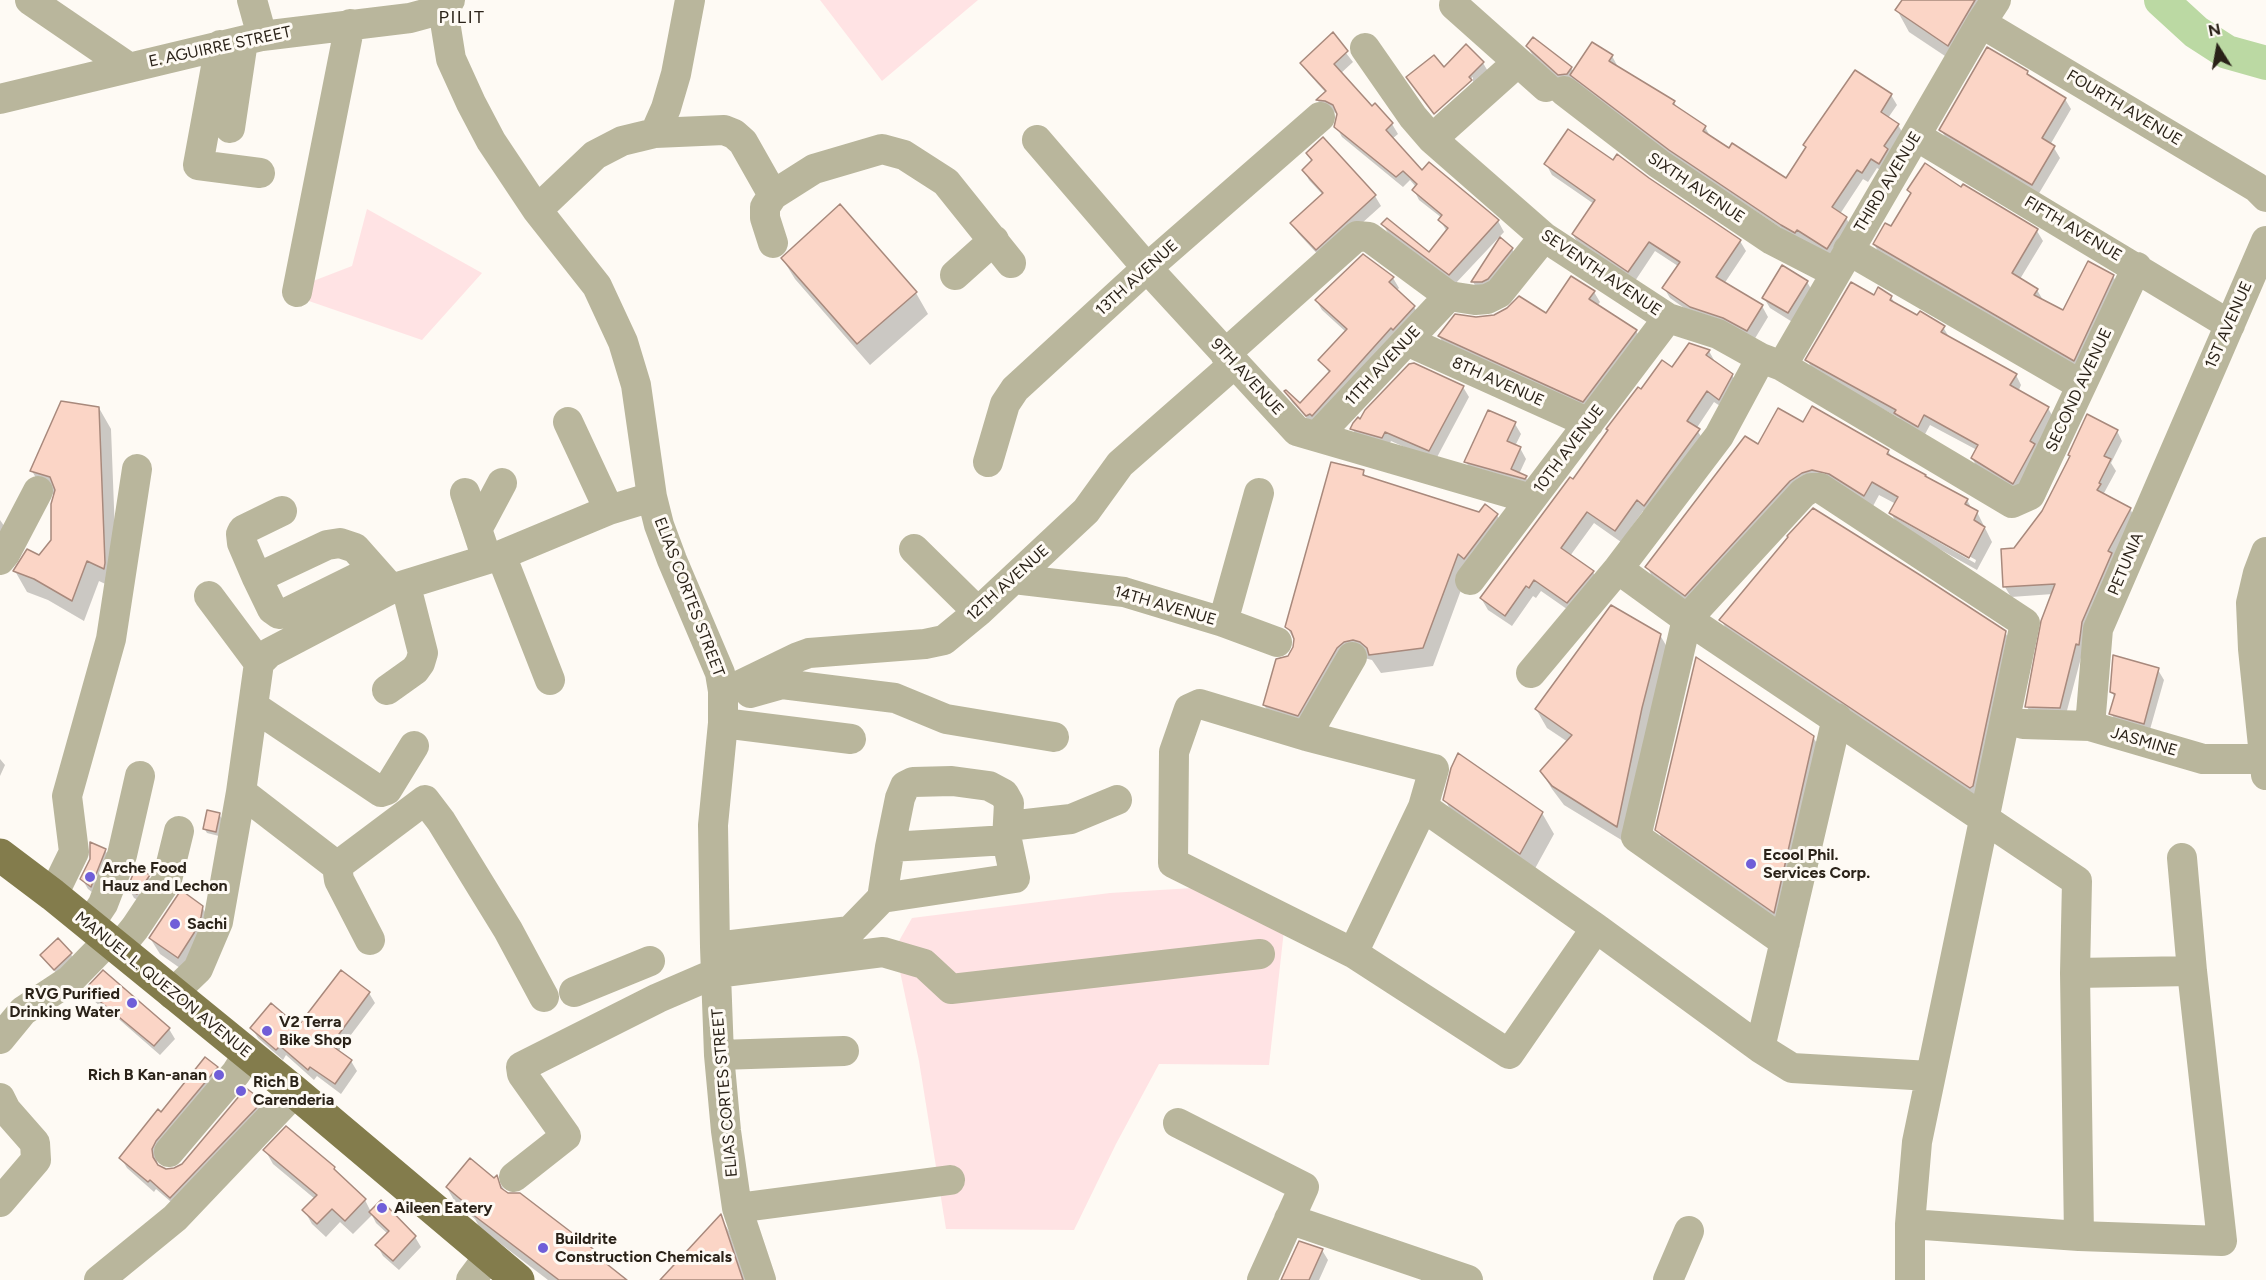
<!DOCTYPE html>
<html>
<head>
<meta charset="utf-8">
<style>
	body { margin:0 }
	#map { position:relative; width:2266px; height:1280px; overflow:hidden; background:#fefaf4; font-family:Figtree,sans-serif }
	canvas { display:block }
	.north { position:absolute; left:2188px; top:18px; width:60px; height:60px; -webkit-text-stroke:4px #fefaf4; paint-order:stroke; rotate:349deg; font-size:16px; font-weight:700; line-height:24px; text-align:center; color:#2a2218 }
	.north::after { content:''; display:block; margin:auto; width:21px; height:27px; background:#2a2218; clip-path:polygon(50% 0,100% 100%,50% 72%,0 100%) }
</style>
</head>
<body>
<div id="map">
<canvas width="2266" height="1280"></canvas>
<div class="north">N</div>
</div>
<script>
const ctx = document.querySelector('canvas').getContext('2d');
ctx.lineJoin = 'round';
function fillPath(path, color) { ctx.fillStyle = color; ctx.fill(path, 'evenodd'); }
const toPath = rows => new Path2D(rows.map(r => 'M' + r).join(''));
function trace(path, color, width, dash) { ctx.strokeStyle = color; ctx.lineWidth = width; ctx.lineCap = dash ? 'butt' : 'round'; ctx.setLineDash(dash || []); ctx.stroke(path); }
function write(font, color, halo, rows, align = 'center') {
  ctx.font = font + ' Figtree,sans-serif'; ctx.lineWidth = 6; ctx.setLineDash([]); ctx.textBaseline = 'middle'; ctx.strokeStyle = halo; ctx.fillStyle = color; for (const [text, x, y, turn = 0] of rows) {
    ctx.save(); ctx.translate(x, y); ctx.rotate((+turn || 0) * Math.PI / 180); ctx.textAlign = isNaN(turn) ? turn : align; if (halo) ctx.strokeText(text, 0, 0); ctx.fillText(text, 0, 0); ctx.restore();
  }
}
const green = toPath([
	[820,0,978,0,882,81],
	[367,209,482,273,422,340,303,299,308,283,352,266],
	[1193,888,1284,930,1269,1065,1159,1064,1116,1144,1074,1230,946,1229,919,1061,895,948,912,918,1110,893]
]);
const shadow = toPath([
	[1904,0,2007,0,1960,66,1909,32,1897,10],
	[1332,35,1353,62,1340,74,1372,108,1392,124,1398,134,1392,139,1422,172,1498,221,1504,232,1455,284,1389,235,1383,224,1429,254,1446,230,1440,220,1442,218,1419,200,1414,190,1416,187,1410,180,1403,187,1342,137,1336,126,1338,115,1333,111,1324,110,1318,101,1326,93,1308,73,1302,63],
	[1527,46,1571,68,1574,73,1612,56,1618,67,1674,102,1678,110,1705,127,1711,138,1786,180,1891,95,1897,105,1888,118,1898,125,1904,135,1885,173,1877,168,1868,182,1863,179,1840,214,1846,218,1852,228,1834,259,1802,242,1565,85,1533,56],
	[1483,63,1489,73,1440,124,1435,116,1473,82,1473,77,1433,113,1414,88,1444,69],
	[2027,72,2030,78,2065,99,2071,109,2050,145,2054,148,2060,158,2038,195,1947,140,1941,130],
	[1323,139,1375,196,1381,206,1322,259,1298,233,1292,223,1323,195,1309,180,1304,170,1312,162,1308,154],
	[1614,162,1648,180,1740,241,1746,251,1724,284,1762,306,1768,317,1754,340,1697,317,1670,298,1664,288,1678,266,1655,251,1635,281,1579,245,1573,235,1594,204,1552,175,1546,164],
	[1962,189,2037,231,2043,241,2020,279,2037,290,2043,300,2063,312,2113,276,2119,287,2080,370,1880,255,1874,244,1891,228,1912,195,1909,190],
	[1512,249,1518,259,1479,292,1473,282],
	[782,258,916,293,928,314,870,365,795,279],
	[1393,278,1399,288,1396,291,1414,307,1420,318,1313,425,1292,402,1287,393,1300,406,1330,374,1320,360,1346,332,1322,310,1316,300],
	[1807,282,1813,292,1794,323,1770,308,1764,298],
	[1594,292,1600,302,1597,306,1636,331,1642,341,1589,411,1445,346,1439,336,1476,319,1547,315],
	[1874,297,1891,297,1896,305,1918,318,1943,327,1949,337,2016,375,2021,385,2018,392,2048,408,2054,419,2019,493,1978,469,1972,458,1977,450,1930,425,1924,436,1902,423,1899,418,1813,370,1807,360],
	[1709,351,1715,362,1732,375,1739,386,1726,410,1714,402,1696,429,1705,442,1651,516,1643,511,1621,542,1594,523,1570,556,1593,572,1599,583,1574,614,1541,591,1536,598,1533,596,1512,626,1488,610,1481,598,1641,391,1672,369],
	[1463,387,1469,397,1435,461,1391,441,1388,447,1358,439,1352,428],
	[99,408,111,429,117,586,116,589,99,581,84,621,48,600,27,592,15,571,39,556,52,541,55,495,44,492,32,471],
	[1515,424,1521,434,1515,446,1520,448,1526,459,1519,474,1526,478,1532,488,1472,472,1466,462],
	[1804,424,1888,451,1893,459,1967,500,1972,509,1977,512,1992,542,1977,570,1898,526,1891,513,1896,504,1879,495,1872,508,1821,483,1693,608,1654,580,1647,567,1759,446],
	[1900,517,1976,560,1975,563,1900,520],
	[2117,431,2122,441,2111,463,2116,471,2104,493,2130,509,2136,519,2082,654,2065,718,2033,717,2027,707,2053,594,2011,597,2005,587,2015,549],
	[1363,472,1367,478,1480,514,1497,515,1507,534,1468,571,1433,666,1381,673,1372,660,1364,658,1309,733,1275,723,1264,705,1295,648,1295,642,1287,627],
	[0,520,9,533,0,549],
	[1721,620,2005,632,2014,648,1982,802,1730,635],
	[1660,635,1671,654,1628,844,1564,805,1552,789,1541,771,1568,742,1547,728,1536,709],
	[2158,670,2164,680,2149,733,2117,724,2111,713,2115,698,2112,692],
	[1813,737,1823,753,1783,927,1666,846,1657,829],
	[0,759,5,765,0,776],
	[1445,800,1542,813,1554,834,1532,874,1457,821],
	[219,814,222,819,219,836,207,833,204,828],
	[105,850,111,860,97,896,88,889,82,879],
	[137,869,145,872,154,884,142,902,134,898,129,889],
	[202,907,212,923,187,973,160,954,150,938],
	[71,954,73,959,57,974,42,956],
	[341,972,369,993,375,1003,338,1052,351,1061,357,1071,341,1094,317,1076,314,1080,286,1055,283,1060,258,1038,252,1028,299,1028],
	[87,990,169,1029,175,1039,160,1055,114,1015,112,1017,93,1000],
	[206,1059,217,1068,223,1078,161,1152,157,1161,158,1167,166,1171,175,1170,262,1102,267,1112,177,1207,156,1189,154,1192,127,1168,121,1158,162,1114],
	[265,1150,334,1168,337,1174,365,1200,371,1212,415,1237,421,1247,399,1270,383,1256,377,1245,388,1234,376,1223,372,1215,353,1234,340,1222,326,1237,312,1224,304,1210,315,1199,273,1164],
	[497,1178,506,1193,604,1259,609,1268,625,1280,548,1280,480,1228,475,1219,457,1205,447,1188],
	[720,1216,730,1233,746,1280,662,1280],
	[1322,1250,1328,1260,1319,1280,1284,1280]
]);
const river = toPath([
	[2161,0,2196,32,2227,52,2266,63]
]);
const building = toPath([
	[1902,0,1975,0,1948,46,1895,10,1902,0],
	[1333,32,1348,51,1334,64,1372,106,1375,103,1393,123,1386,130,1422,170,1429,162,1499,220,1449,275,1381,224,1387,218,1429,252,1448,228,1438,220,1442,215,1412,190,1417,184,1403,171,1396,177,1334,127,1337,114,1333,105,1325,101,1316,100,1326,91,1300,63,1333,32],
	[1533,37,1572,67,1567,74,1558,75,1526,46,1533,37],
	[1592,42,1613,55,1609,61,1675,101,1673,104,1706,126,1703,131,1729,148,1732,143,1786,178,1806,147,1803,145,1855,70,1892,94,1881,112,1899,124,1884,146,1888,149,1879,164,1871,159,1862,173,1857,170,1832,207,1847,217,1827,249,1797,230,1795,233,1781,225,1669,150,1570,75,1592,42],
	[1466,44,1484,62,1469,77,1472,80,1434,114,1406,77,1434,55,1444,67,1466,44],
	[1987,47,2028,71,2027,74,2066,98,2042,138,2055,146,2032,185,1939,130,1987,47],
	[1568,129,1613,160,1617,154,1649,178,1741,240,1716,277,1763,305,1747,331,1723,318,1690,307,1662,288,1680,262,1649,242,1628,272,1572,234,1595,200,1544,164,1568,129],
	[1323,137,1376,195,1316,250,1290,223,1323,193,1302,170,1312,160,1306,153,1323,137],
	[1925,163,1961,187,1963,184,2038,229,2012,273,2038,289,2034,295,2063,310,2088,261,2114,275,2074,361,1873,244,1885,223,1891,226,1911,193,1907,190,1925,163],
	[840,204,917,292,857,344,781,258,840,204],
	[1500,237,1513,248,1488,279,1482,282,1471,282,1500,237],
	[1363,254,1394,277,1389,282,1415,306,1393,330,1391,328,1312,416,1310,414,1306,416,1284,391,1286,390,1300,403,1330,371,1318,360,1347,329,1315,300,1363,254],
	[1782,265,1808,281,1788,313,1762,298,1782,265],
	[1571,276,1595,291,1589,299,1637,330,1583,402,1438,336,1455,314,1476,317,1494,315,1507,308,1519,296,1546,313,1571,276],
	[1851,282,1874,295,1878,287,1892,296,1890,300,1917,315,1920,311,1945,326,1941,332,2017,374,2010,385,2049,407,2030,441,2035,444,2013,484,1971,458,1978,445,1924,415,1918,427,1894,413,1896,410,1805,360,1851,282],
	[1689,343,1710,350,1706,355,1733,374,1719,400,1707,391,1687,421,1700,429,1644,506,1637,500,1615,531,1587,512,1561,548,1594,571,1567,603,1534,580,1529,588,1526,586,1505,616,1480,598,1570,477,1573,479,1608,430,1606,429,1638,387,1641,389,1662,360,1672,367,1689,343],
	[1414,363,1464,386,1429,451,1385,432,1382,438,1350,429,1353,423,1358,417,1360,419,1365,410,1409,364,1414,363],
	[61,401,99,407,105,563,104,569,87,561,72,601,34,579,13,571,27,549,39,555,51,540,51,504,55,490,50,477,30,471,61,401],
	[1812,406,1889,450,1887,454,1926,475,1925,476,1968,499,1965,504,1978,511,1974,520,1985,527,1969,558,1889,513,1898,497,1872,482,1864,496,1829,474,1812,470,1802,473,1790,481,1685,596,1645,567,1745,436,1758,444,1778,408,1803,422,1812,406],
	[1488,410,1516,422,1507,441,1521,447,1511,469,1527,476,1525,479,1464,462,1488,410],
	[2087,414,2118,430,2104,456,2111,459,2099,483,2101,484,2097,490,2131,508,2108,551,2112,553,2082,622,2079,645,2076,644,2060,708,2025,707,2041,621,2055,584,2003,587,2001,549,2014,548,2042,511,2070,456,2068,455,2087,414],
	[1331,462,1364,470,1363,475,1479,512,1485,504,1498,514,1464,559,1458,554,1423,648,1369,655,1367,648,1360,642,1353,640,1344,642,1337,648,1298,716,1263,705,1276,659,1288,656,1293,647,1294,639,1291,631,1285,627,1331,462],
	[1813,508,1920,575,2006,631,1973,786,1970,788,1719,620,1788,537,1787,536,1813,508],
	[1611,605,1661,634,1642,708,1617,827,1552,786,1540,771,1572,735,1535,709,1611,605],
	[2113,655,2159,668,2144,724,2109,714,2115,694,2110,692,2113,655],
	[1696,657,1814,736,1774,913,1655,830,1696,657],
	[1458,753,1543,812,1520,854,1443,800,1451,768,1458,753],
	[207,810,220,813,216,832,203,829,207,810],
	[90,842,106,849,91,887,80,879,90,859,90,842],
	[136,867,150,875,137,894,127,889,136,867],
	[181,890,203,906,201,917,194,933,178,958,149,938,181,890],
	[58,938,72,953,54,970,40,955,58,938],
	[103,970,170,1028,154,1046,85,989,103,970],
	[341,970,370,992,331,1045,352,1060,335,1084,310,1067,308,1070,280,1046,276,1050,250,1028,271,1003,298,1026,341,970],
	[205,1057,218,1067,156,1141,152,1149,153,1157,158,1165,166,1169,174,1168,182,1164,246,1088,263,1101,170,1198,150,1180,148,1182,119,1158,158,1109,161,1112,205,1057],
	[286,1126,335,1167,334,1169,366,1199,345,1221,332,1209,317,1224,302,1210,317,1195,263,1150,286,1126],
	[470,1158,494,1178,497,1175,501,1188,508,1193,520,1193,605,1258,603,1261,627,1280,559,1280,468,1211,471,1208,446,1187,470,1158],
	[381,1200,416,1236,393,1261,375,1245,389,1231,369,1212,381,1200],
	[721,1214,743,1280,660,1280,721,1214],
	[1299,1241,1323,1249,1309,1280,1281,1280,1299,1241]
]);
const minor = toPath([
	[30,0,128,67],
	[252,0,262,36],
	[450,0,443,9,451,59,471,103,491,141,537,210,597,286,623,342,636,385,652,497,659,525,672,560,720,673,723,691,723,723,713,825,715,947,719,1055,726,1131,737,1208,761,1280],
	[1454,5,1546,87],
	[1981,23,2256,187,2266,197],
	[220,45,198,165,260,173],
	[1365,48,1413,117,1432,139,1544,237,1668,318,1718,334,1761,358,1782,366,2012,503,2030,495,2137,267],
	[1564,91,1659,164,1772,240,1836,273],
	[0,99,262,36,410,18,443,9],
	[230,128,243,41],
	[655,133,666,108,676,74,690,0],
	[1916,136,2230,325],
	[1432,139,1518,62],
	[1037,140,1147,268,1297,431,1531,499],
	[537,210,595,155,622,141,655,133,724,130,734,134,743,142,773,195],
	[773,243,765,218,765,207,773,195,814,169,882,149,904,155,946,182,1011,263],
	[1848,250,2081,385],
	[955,275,994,240],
	[297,292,350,24],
	[1407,341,1589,423],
	[1225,354,1357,236,1369,237,1449,296,1475,300,1487,299,1499,293,1544,237],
	[1782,366,1981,23,1996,0],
	[568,422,609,510],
	[1317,436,1449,296],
	[988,462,1005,404,1015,389,1147,268,1320,117],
	[465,493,487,559],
	[282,511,243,530,241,534,242,543,257,578,272,609,279,614,288,612,373,570],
	[478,528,502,483],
	[914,549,978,612],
	[2266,552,2258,573,2251,603,2253,649,2266,775],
	[501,555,550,680],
	[0,560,5,554,38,491],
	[1618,569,1687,619,2077,881,2075,973,2079,1236],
	[257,578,327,545,340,543,355,548,386,583],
	[1014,579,1124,592,1223,622,1277,642],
	[1470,580,1668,318],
	[209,596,259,663],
	[1223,622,1259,493],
	[1531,673,1618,569,1719,436,1761,358],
	[387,690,415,670,420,663,423,653,409,598],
	[723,691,736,687,798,657,809,653,925,644,944,640,978,612,1086,511,1120,464,1234,364],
	[750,693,782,684,895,698,946,719,1054,737],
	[253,706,381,792,387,790,414,746],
	[1837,718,1760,1048,1792,1068,1930,1076],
	[723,723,851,739],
	[2023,724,2090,726,2203,759,2264,759],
	[2090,726,2098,629,2266,241],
	[1306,736,1352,657],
	[241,792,337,866,425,800,441,821,508,930,544,997],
	[1423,807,1596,928,1760,1048],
	[1008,826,1071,819,1117,800],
	[337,866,339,880,370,940],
	[53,895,74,852,67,796,111,639,137,469],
	[882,898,1015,878,1007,840,1009,803,1004,794,989,786,952,781,913,782,905,786,900,798,890,847],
	[89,925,103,904,122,855,140,776],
	[1785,942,1636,837,1687,619,1803,493,1811,488,1820,488,2025,623,1917,1142,1910,1224,1910,1280],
	[715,947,850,931,882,898,890,847,1007,840],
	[118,949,135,928,167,880,179,831],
	[1353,953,1423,807,1434,769,1306,736,1200,704,1189,709,1174,752,1173,863,1353,953,1509,1054,1596,928],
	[2075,973,2192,971],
	[574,992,650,961],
	[172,994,198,969,218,922,241,792,259,663,269,653,391,589,501,555,609,510,652,497],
	[0,1039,23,1011,70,980,108,941],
	[719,1055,844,1051],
	[0,1098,6,1110,35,1143,36,1160,0,1202],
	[1178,1123,1304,1187,1262,1280],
	[169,1152,236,1073,248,1054],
	[514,1177,566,1136,522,1074,521,1067,658,998,716,973,883,952,924,964,951,989,1260,954],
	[737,1208,950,1180],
	[1289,1219,1468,1280],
	[1910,1224,2079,1236,2222,1241,2192,971,2182,858],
	[99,1280,175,1218,295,1092],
	[471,1280,489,1256],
	[1668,1280,1689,1231]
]);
const major = toPath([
	[0,855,53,895,295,1092,518,1280]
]);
const markers = [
	[1751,864,6,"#705ed8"],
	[90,877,6,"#705ed8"],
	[175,924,6,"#705ed8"],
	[132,1003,6,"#705ed8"],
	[267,1031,6,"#705ed8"],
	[219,1075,6,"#705ed8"],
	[241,1091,6,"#705ed8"],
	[382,1208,6,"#705ed8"],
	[543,1248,6,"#705ed8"]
];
const streetNames = [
	["E. AGUIRRE STREET",220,47,-12],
	["FOURTH AVENUE",2124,108,31],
	["THIRD AVENUE",1888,182,-59],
	["SIXTH AVENUE",1696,188,34],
	["FIFTH AVENUE",2073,229,31],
	["SEVENTH AVENUE",1601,273,34],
	["13TH AVENUE",1137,278,-42],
	["1ST AVENUE",2229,325,-66],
	["11TH AVENUE",1383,366,-47],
	["9TH AVENUE",1247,377,47],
	["8TH AVENUE",1498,382,24],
	["SECOND AVENUE",2079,390,-65],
	["10TH AVENUE",1569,449,-53],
	["PETUNIA",2126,564,-67],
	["12TH AVENUE",1008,583,-42],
	["ELIAS CORTES STREET",689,597,69],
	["14TH AVENUE",1165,606,16],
	["JASMINE",2144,742,16],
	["MANUEL L. QUEZON AVENUE",163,985,39],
	["ELIAS CORTES STREET",725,1093,-95]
];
const poiNames = [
	["Ecool Phil.",1763,855],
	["Services Corp.",1763,873],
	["Arche Food",102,868],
	["Hauz and Lechon",102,886],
	["Sachi",187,924],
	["RVG Purified",120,994,"right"],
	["Drinking Water",120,1012,"right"],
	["V2 Terra",279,1022],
	["Bike Shop",279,1040],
	["Rich B Kan-anan",207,1075,"right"],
	["Rich B",253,1082],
	["Carenderia",253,1100],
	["Aileen Eatery",394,1208],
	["Buildrite",555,1239],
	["Construction Chemicals",555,1257]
];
const neighbourhoodNames = [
	["PILIT",462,18]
];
fillPath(green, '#ffe3e4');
fillPath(shadow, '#0003');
trace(river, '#bbd9a3', 34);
fillPath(building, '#fbd5c6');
trace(building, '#a8897c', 1.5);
trace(minor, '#b9b69c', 30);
trace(major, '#837c4c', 33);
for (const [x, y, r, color] of markers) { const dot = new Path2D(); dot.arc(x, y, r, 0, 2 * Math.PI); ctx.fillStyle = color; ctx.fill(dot); trace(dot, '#fefaf4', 2); }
write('16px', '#2a2218', '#fefaf4', streetNames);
write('bold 16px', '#2a2218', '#fefaf4', poiNames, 'left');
ctx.letterSpacing = '1.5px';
write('18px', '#2a2218', '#fefaf4', neighbourhoodNames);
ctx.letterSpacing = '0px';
</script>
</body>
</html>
